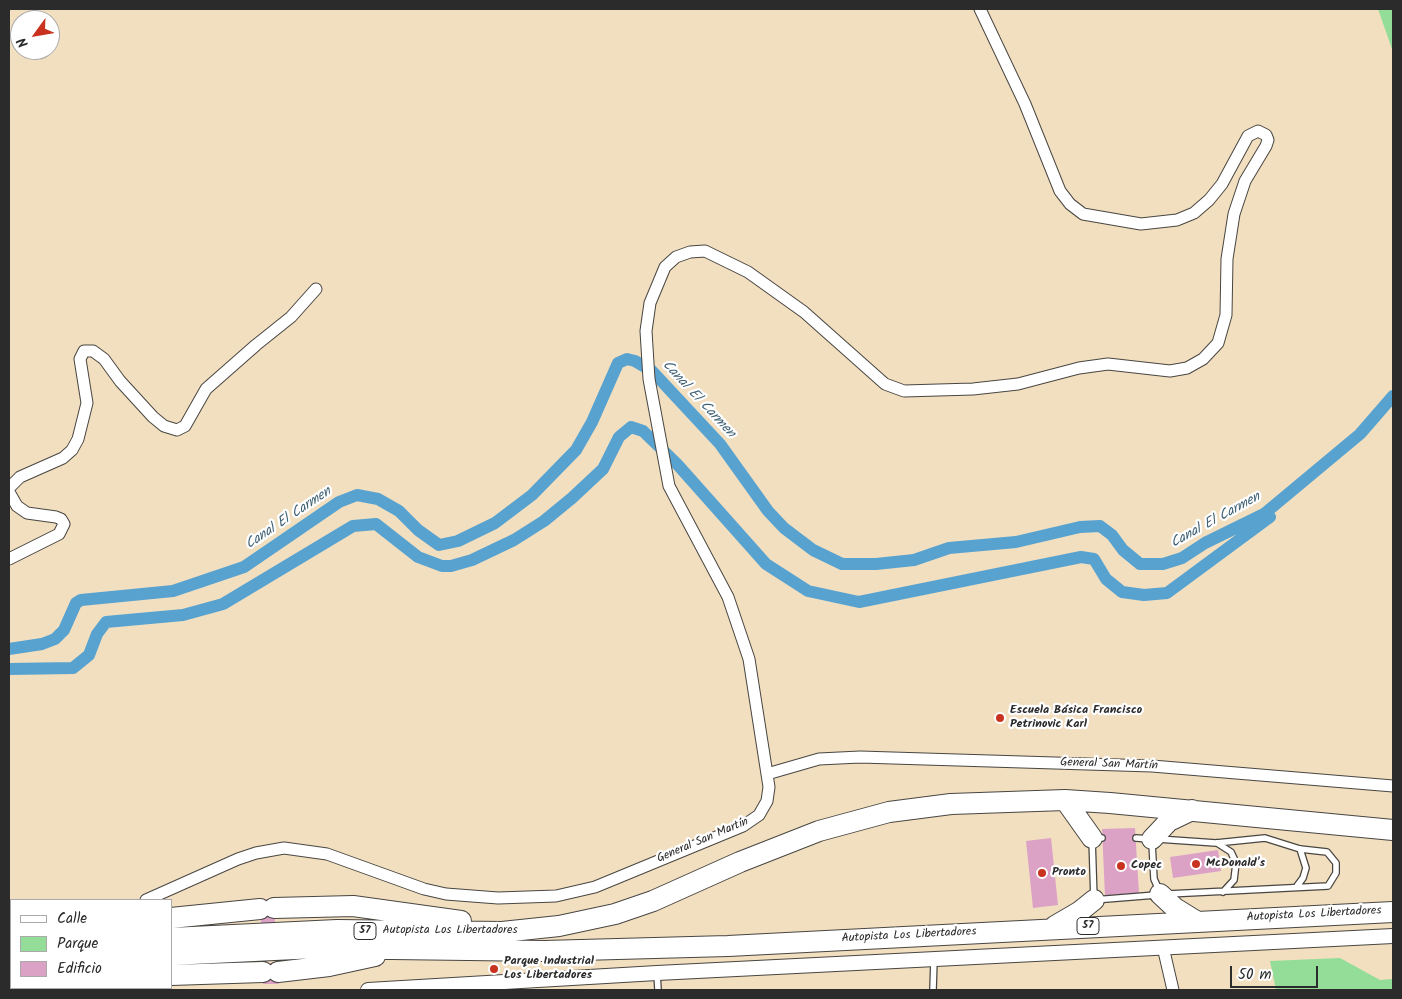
<!DOCTYPE html>
<html>
<head>
<meta charset="utf-8">
<style>
	body { margin:0 }
	#map { position:relative; width:1402px; height:999px; overflow:hidden; background:#f1dfc0; font-family:Kalam,sans-serif }
	canvas { display:block }
	.frame { position:absolute; inset:0; border:10px solid #2b2b2b; pointer-events:none }
	.legend { position:absolute; left:10px; top:899px; width:162px; height:90px; box-sizing:border-box; background:#fff; border:1px solid #aaa; margin:0; padding:6px 9px; list-style:none; font-size:15px; color:#2b2b2b }
	.legend li { display:flex; align-items:center; gap:10px; height:25px }
	.legend b { width:25px; border:1px solid #aaa }
	.north { position:absolute; left:10px; top:10px; width:50px; height:50px; box-sizing:border-box; background:#fff; border:1px solid #aaa; border-radius:50%; rotate:238deg; font-size:14px; font-weight:700; line-height:20px; text-align:center; color:#2b2b2b }
	.north::after { content:''; display:block; margin:auto; width:18px; height:22px; background:#c8321e; clip-path:polygon(50% 0,100% 100%,50% 72%,0 100%) }
	.scale { position:absolute; left:1230px; top:966px; width:88px; height:22px; box-sizing:border-box; border:2px solid #2b2b2b; border-top:0; padding-left:6px; font-size:15px; line-height:18px; white-space:nowrap; color:#2b2b2b; -webkit-text-stroke:4px #fff; paint-order:stroke }
</style>
</head>
<body>
<div id="map">
<canvas width="1402" height="999"></canvas>
<div class="frame"></div>
<ul class="legend">
<li><b style="height:6px;background:#fff"></b>Calle</li>
<li><b style="height:14px;background:#94dd98"></b>Parque</li>
<li><b style="height:14px;background:#dca2c6"></b>Edificio</li>
</ul>
<div class="north">N</div>
<div class="scale">50 m</div>
</div>
<script>
const ctx = document.querySelector('canvas').getContext('2d');
ctx.lineJoin = 'round';
function fillPath(path, color) { ctx.fillStyle = color; ctx.fill(path, 'evenodd'); }
const toPath = rows => new Path2D(rows.map(r => 'M' + r).join(''));
function trace(path, color, width, dash) { ctx.strokeStyle = color; ctx.lineWidth = width; ctx.lineCap = dash ? 'butt' : 'round'; ctx.setLineDash(dash || []); ctx.stroke(path); }
function write(font, color, halo, rows, align = 'center') {
  ctx.font = font + ' Kalam,sans-serif'; ctx.lineWidth = 4.5; ctx.setLineDash([]); ctx.textBaseline = 'middle'; ctx.strokeStyle = halo; ctx.fillStyle = color; for (const [text, x, y, turn = 0] of rows) {
    ctx.save(); ctx.translate(x, y); ctx.rotate((+turn || 0) * Math.PI / 180); ctx.textAlign = isNaN(turn) ? turn : align; if (halo) ctx.strokeText(text, 0, 0); ctx.fillText(text, 0, 0); ctx.restore();
  }
}
const green = toPath([
	[1378,9,1393,9,1393,52],
	[1340,958,1380,980,1393,979,1393,990,1276,990,1270,961]
]);
const canal = toPath([
	[9,649,42,644,55,639,64,630,76,603,81,600,173,591,244,567,339,502,357,495,378,499,399,511,418,530,439,545,458,541,495,523,532,495,576,450,592,422,618,363,627,359,635,361,652,371,720,444,768,511,784,528,813,550,842,564,876,564,914,560,949,548,1016,542,1080,527,1100,526,1112,535,1123,550,1140,564,1163,564,1182,558,1205,543,1264,514,1360,434,1393,396],
	[9,669,73,668,89,655,97,634,106,622,183,615,223,604,353,526,376,524,418,557,442,566,451,566,472,560,514,540,544,521,572,498,603,469,619,437,631,427,643,431,677,464,766,564,808,591,859,602,1081,557,1094,559,1106,579,1122,592,1144,595,1167,593,1270,517]
]);
const building = toPath([
	[1135,828,1139,894,1105,896,1102,829],
	[1051,838,1058,905,1033,908,1026,841],
	[1218,850,1221,871,1173,878,1170,857],
	[260,899,274,899,275,923,261,923],
	[262,963,278,963,279,984,263,984]
]);
const service = toPath([
	[1102,838,1092,838,1094,900,1156,895],
	[1136,838,1149,839],
	[1158,839,1216,843,1265,838,1300,849,1327,852,1336,863,1336,873,1328,886,1168,894],
	[1152,843,1154,879,1159,890],
	[1217,843,1231,852,1236,863,1234,880,1223,892],
	[1297,886,1303,878,1306,868,1300,849],
	[657,973,658,990],
	[933,990,934,960]
]);
const minor = toPath([
	[9,488,20,477,63,458,72,450,78,439,87,403,80,359,84,351,93,351,104,359,120,381,153,417,164,426,177,430,185,426,206,389,256,345,291,317,316,289],
	[9,492,17,506,27,513,56,517,61,519,64,524,59,534,9,559],
	[767,774,819,759,860,757,1152,766,1393,786],
	[146,900,238,859,256,853,284,848,327,854,424,889,446,894,498,898,556,896,595,887,743,826,759,815,767,801,769,787,749,659,728,597,669,486,649,379,646,331,650,303,665,267,676,257,690,252,705,251,748,272,804,312,885,384,904,391,973,389,1018,384,1079,368,1108,364,1170,371,1187,368,1203,359,1218,343,1226,315,1227,259,1234,214,1245,181,1266,146,1268,140,1266,135,1258,131,1248,136,1222,184,1209,200,1194,213,1177,220,1141,224,1083,214,1070,204,1060,191,1025,104,980,9],
	[9,922,11,922],
	[1163,947,1173,990]
]);
const tertiary = toPath([
	[368,990,657,973,1393,936]
]);
const motorway = toPath([
	[1065,800,1092,838],
	[1152,839,1169,821,1192,810],
	[1160,894,1175,908,1196,921],
	[274,908,353,906,461,921],
	[171,918,260,909],
	[1055,926,1079,912,1094,900],
	[171,938,337,930,502,932,559,926,615,914,653,901,740,862,819,831,889,812,951,804,1065,800,1110,803,1393,830],
	[9,944,11,944],
	[171,955,316,948,544,951,728,946,1393,912],
	[9,971,11,972],
	[278,972,329,966,375,956],
	[171,975,263,972]
]);
const markers = [
	[1000,718,5,"#c8321e"],
	[1196,864,5,"#c8321e"],
	[1121,866,5,"#c8321e"],
	[1042,873,5,"#c8321e"],
	[494,969,5,"#c8321e"]
];
const shields = [
	[1088,926,22],
	[365,931,22]
];
const shieldNames = [
	["57",1088,926],
	["57",365,931]
];
const poiNames = [
	["Escuela Básica Francisco",1010,711],
	["Petrinovic Karl",1010,725],
	["McDonald's",1206,864],
	["Copec",1131,866],
	["Pronto",1052,873],
	["Parque Industrial",504,962],
	["Los Libertadores",504,976]
];
const streetNames = [
	["General San Martín",1109,765,2],
	["General San Martín",703,841,-23],
	["Autopista Los Libertadores",1314,915,-3],
	["Autopista Los Libertadores",450,931],
	["Autopista Los Libertadores",909,936,-3]
];
const waterNames = [
	["Canal El Carmen",698,400,47],
	["Canal El Carmen",289,519,-34],
	["Canal El Carmen",1216,521,-29]
];
fillPath(green, '#94dd98');
trace(canal, '#58a2d0', 12);
fillPath(building, '#dca2c6');
trace(service, '#494641', 8);
trace(minor, '#494641', 13);
trace(tertiary, '#494641', 16);
trace(motorway, '#494641', 22);
trace(service, '#fff', 5.5);
trace(minor, '#fff', 11);
trace(tertiary, '#fff', 14);
trace(motorway, '#fff', 20);
for (const [x, y, r, color] of markers) { const dot = new Path2D(); dot.arc(x, y, r, 0, 2 * Math.PI); ctx.fillStyle = color; ctx.fill(dot); trace(dot, '#fff', 2); }
for (const [x, y, w] of shields) { const box = new Path2D(); box.roundRect(x - w / 2, y - 8.5, w, 17, 4); ctx.fillStyle = '#fff'; ctx.fill(box); trace(box, '#2b2b2b', 1); }
write('bold 11px', '#2b2b2b', null, shieldNames);
write('bold 12px', '#2b2b2b', '#fff', poiNames, 'left');
write('12px', '#2b2b2b', '#fff', streetNames);
write('italic 14px', '#3f6175', '#fff', waterNames);
</script>
</body>
</html>
